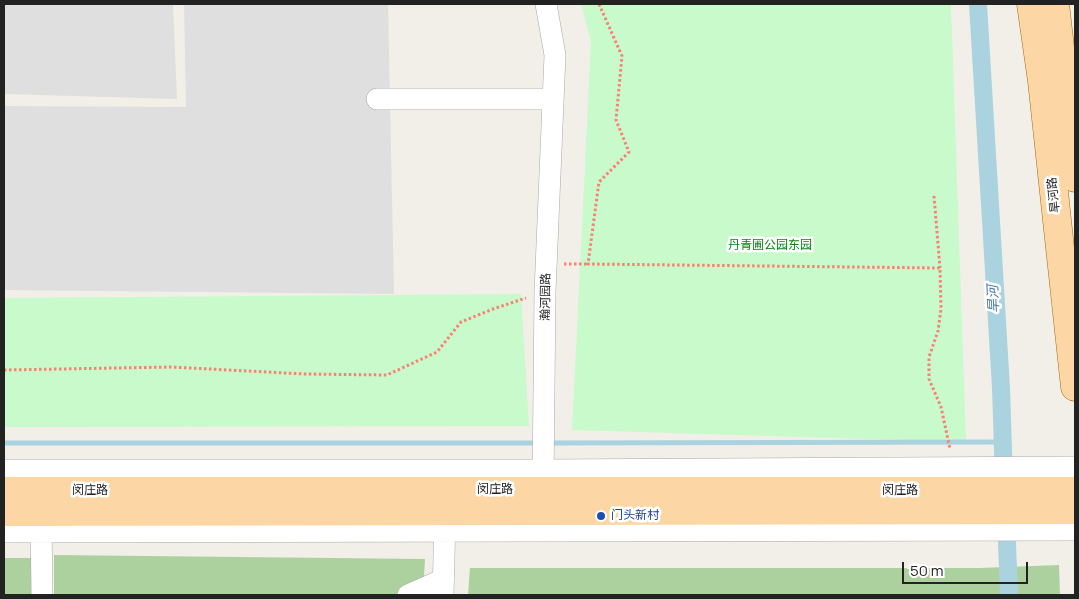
<!DOCTYPE html>
<html>
<head>
<meta charset="utf-8">
<style>
	body { margin:0 }
	#map { position:relative; width:1079px; height:599px; overflow:hidden; background:#f2efe9; font-family:Manrope,sans-serif }
	canvas { display:block }
	.frame { position:absolute; inset:0; border:5px solid #222; pointer-events:none }
	.scale { position:absolute; left:902px; top:562px; width:126px; height:22px; box-sizing:border-box; border:2px solid #222; border-top:0; padding-left:6px; font-size:15px; line-height:18px; white-space:nowrap; color:#222; -webkit-text-stroke:4px #fff; paint-order:stroke }
</style>
</head>
<body>
<div id="map">
<canvas width="1079" height="599"></canvas>
<div class="frame"></div>
<div class="scale">50 m</div>
</div>
<script>
const ctx = document.querySelector('canvas').getContext('2d');
ctx.lineJoin = 'round';
function fillPath(path, color) { ctx.fillStyle = color; ctx.fill(path, 'evenodd'); }
const toPath = rows => new Path2D(rows.map(r => 'M' + r).join(''));
function trace(path, color, width, dash) { ctx.strokeStyle = color; ctx.lineWidth = width; ctx.lineCap = dash ? 'butt' : 'round'; ctx.setLineDash(dash || []); ctx.stroke(path); }
function write(font, color, halo, rows, align = 'center') {
  ctx.font = font + ' Manrope,"Noto Sans SC",sans-serif'; ctx.lineWidth = 5; ctx.setLineDash([]); ctx.textBaseline = 'middle'; ctx.strokeStyle = halo; ctx.fillStyle = color; for (const [text, x, y, turn = 0] of rows) {
    ctx.save(); ctx.translate(x, y); ctx.rotate((+turn || 0) * Math.PI / 180); ctx.textAlign = isNaN(turn) ? turn : align; if (halo) ctx.strokeText(text, 0, 0); ctx.fillText(text, 0, 0); ctx.restore();
  }
}
const residential = toPath([
	[4,4,173,4,177,99,4,94],
	[184,4,388,4,394,294,4,290,4,106,186,107]
]);
const forest = toPath([
	[54,555,425,559,423,595,54,595],
	[4,558,34,558,36,595,4,595],
	[1059,565,1060,595,468,595,470,568,980,568]
]);
const park = toPath([
	[581,4,951,4,966,442,572,430,591,42],
	[521,294,529,426,4,427,4,298]
]);
const stream = toPath([
	[4,443,538,443],
	[549,443,1003,442]
]);
const canal = toPath([
	[978,4,1001,388,1004,480],
	[1006,518,1009,595]
]);
const path = toPath([
	[599,4,622,56,616,120,629,152,599,182,588,264,940,268,941,309,938,331,929,357,929,379,941,407,950,449],
	[934,196,940,268],
	[564,264,588,264],
	[4,370,171,367,305,374,387,375,437,352,461,322,493,309,526,298]
]);
const minor = toPath([
	[377,99,553,99],
	[4,470,544,470,1075,467],
	[543,485,545,292,555,55,546,4],
	[41,517,42,595],
	[4,532,1075,530],
	[408,595,444,579],
	[443,595,445,518]
]);
const major = toPath([
	[1031,4,1042,81,1075,387],
	[1055,4,1075,178],
	[4,491,1075,491],
	[4,512,1075,510]
]);
const markers = [
	[601,516,5,"#1a4fb4"]
];
const streetNames = [
	["旱河路",1054,195,-96],
	["瀚河园路",546,297,-89],
	["闵庄路",495,490],
	["闵庄路",90,491],
	["闵庄路",900,491]
];
const parkNames = [
	["丹青圃公园东园",770,246]
];
const transitNames = [
	["门头新村",611,516]
];
const waterNames = [
	["旱河",994,299,-93]
];
fillPath(residential, '#e0dfdf');
fillPath(forest, '#add19e');
fillPath(park, '#c8facc');
trace(stream, '#aad3df', 5);
trace(canal, '#aad3df', 18);
trace(minor, '#a9a9a9', 22);
trace(major, '#a06b00', 29);
trace(path, '#fa8072', 3, [2.5, 2.5]);
trace(minor, '#fff', 21);
trace(major, '#fcd6a4', 28);
for (const [x, y, r, color] of markers) { const dot = new Path2D(); dot.arc(x, y, r, 0, 2 * Math.PI); ctx.fillStyle = color; ctx.fill(dot); trace(dot, '#fff', 2); }
write('12px', '#222', '#fff', streetNames);
write('12px', '#0c8416', '#fff', parkNames);
write('12px', '#164399', '#fff', transitNames, 'left');
write('italic 14px', '#4a7aab', '#fff', waterNames);
</script>
</body>
</html>
